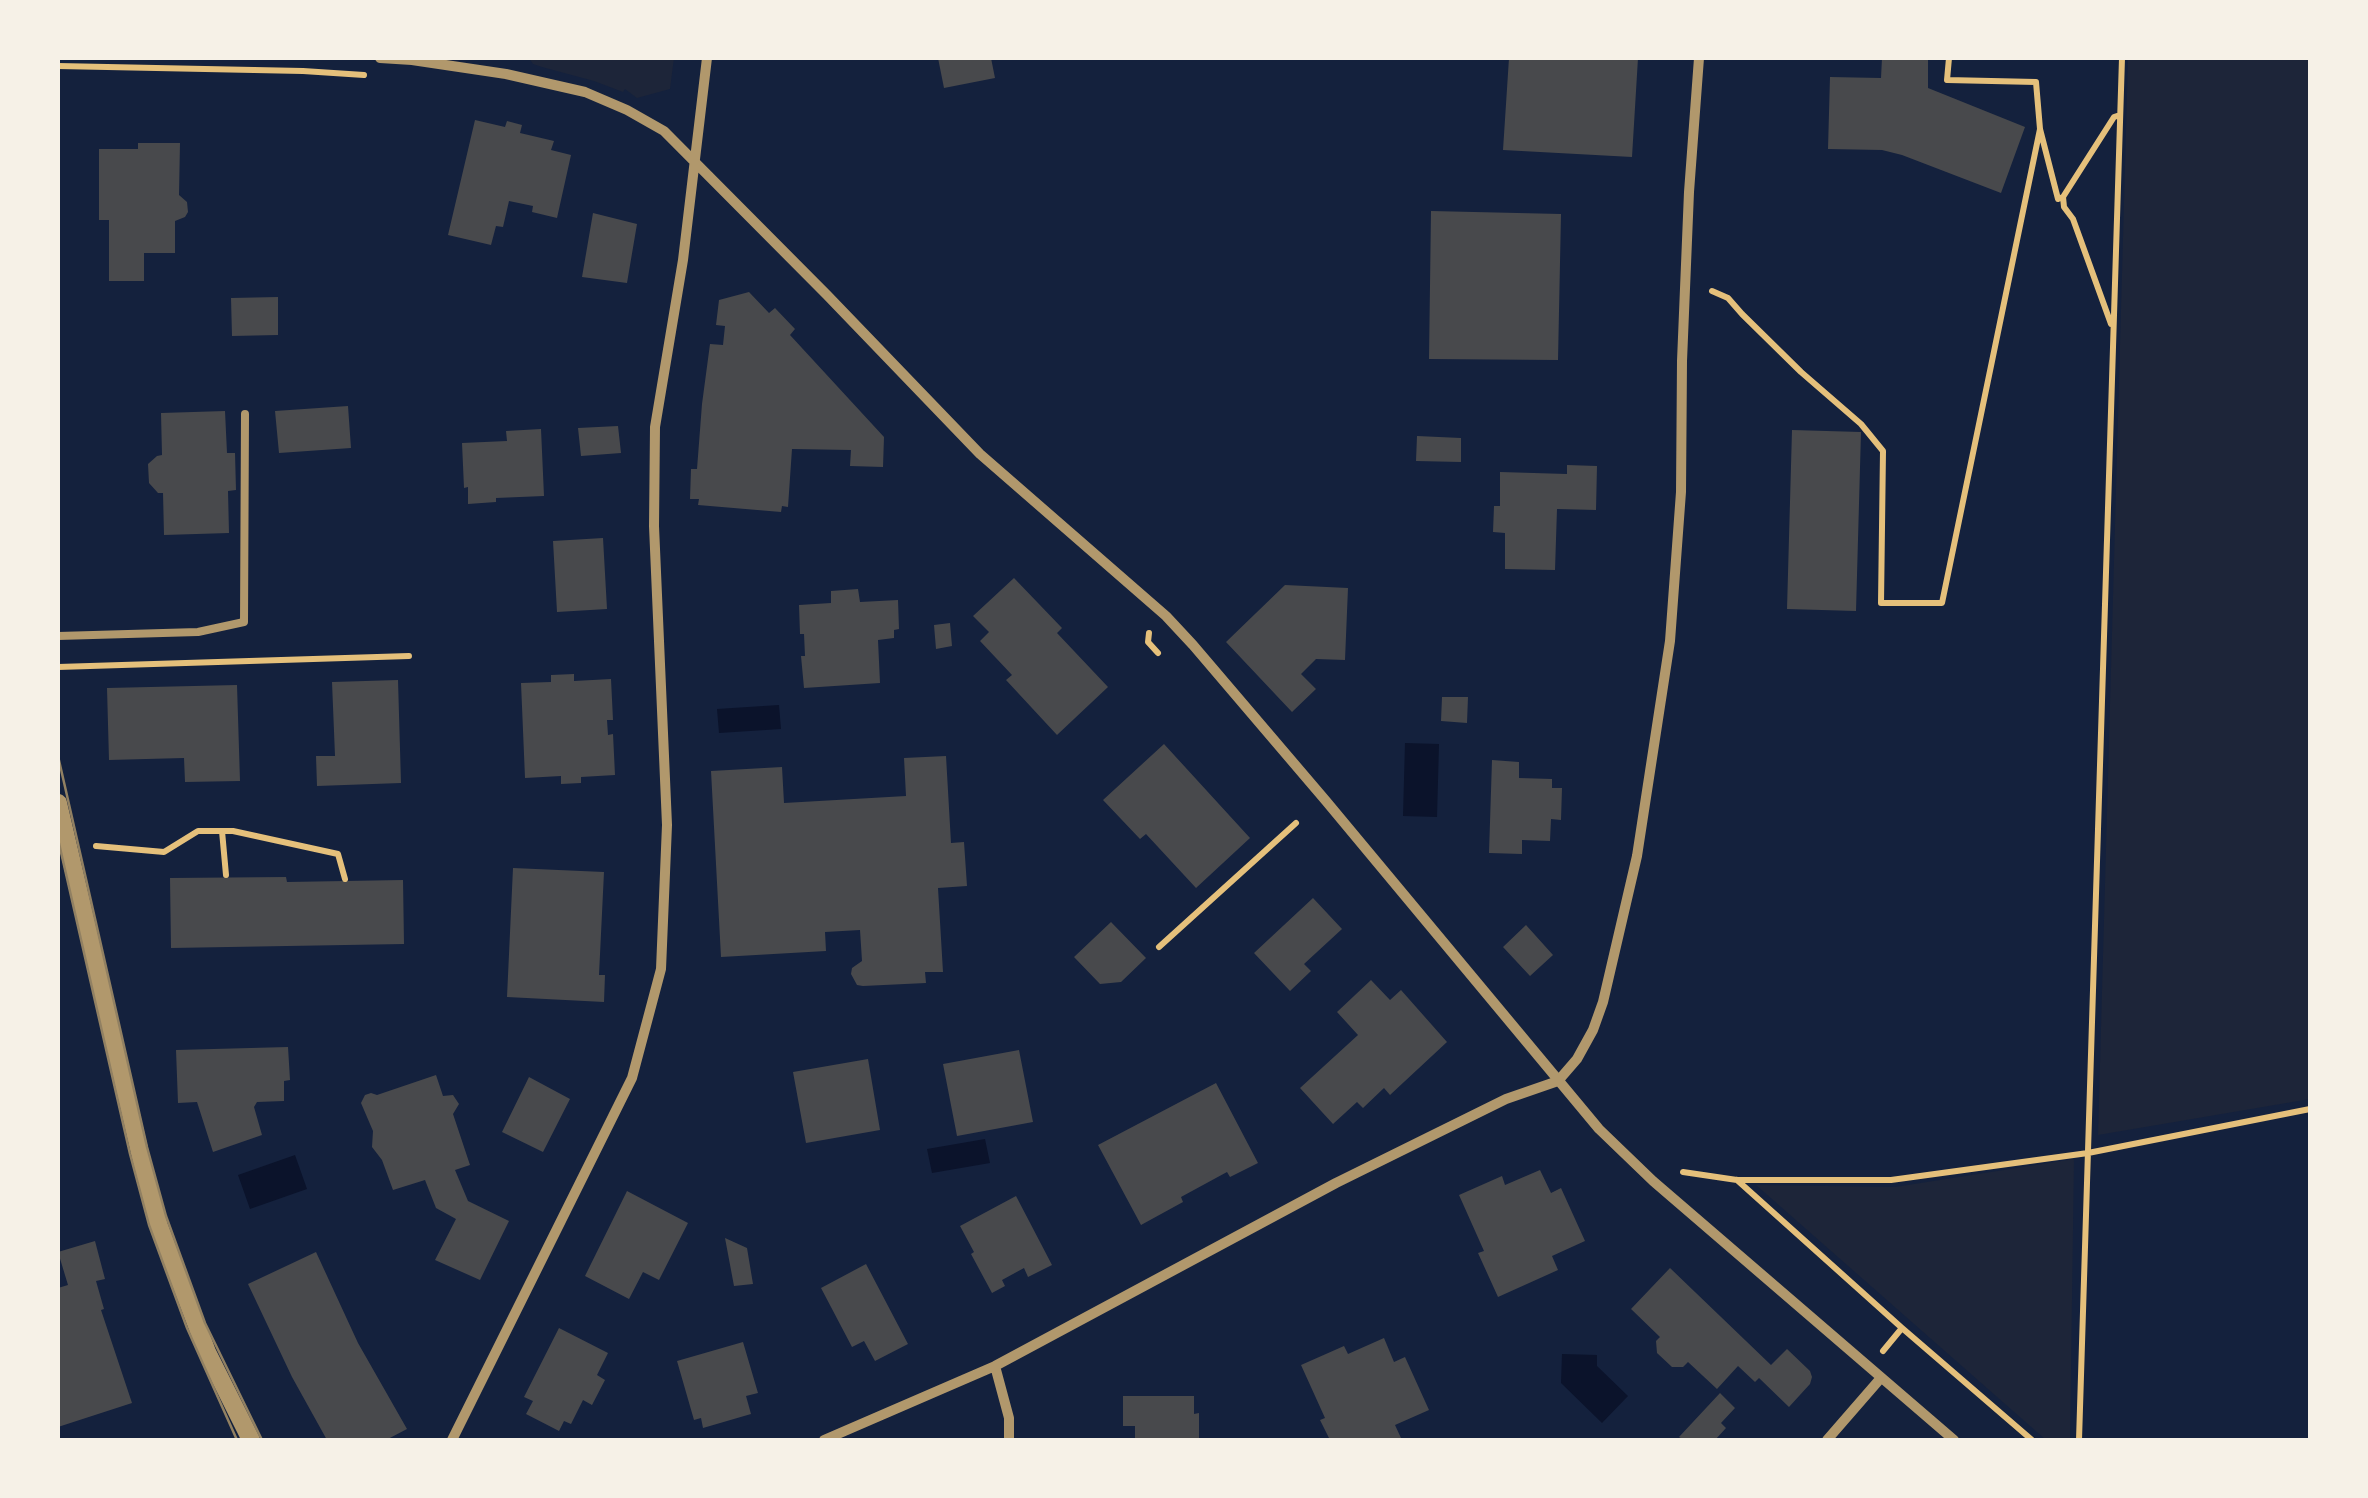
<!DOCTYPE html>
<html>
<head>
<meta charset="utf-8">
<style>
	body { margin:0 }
	#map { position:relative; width:2368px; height:1498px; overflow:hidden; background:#14213d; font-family:"Open Sans",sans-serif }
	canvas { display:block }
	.frame { position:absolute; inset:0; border:60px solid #f6f1e7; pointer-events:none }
</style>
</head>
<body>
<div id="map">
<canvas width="2368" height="1498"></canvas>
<div class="frame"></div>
</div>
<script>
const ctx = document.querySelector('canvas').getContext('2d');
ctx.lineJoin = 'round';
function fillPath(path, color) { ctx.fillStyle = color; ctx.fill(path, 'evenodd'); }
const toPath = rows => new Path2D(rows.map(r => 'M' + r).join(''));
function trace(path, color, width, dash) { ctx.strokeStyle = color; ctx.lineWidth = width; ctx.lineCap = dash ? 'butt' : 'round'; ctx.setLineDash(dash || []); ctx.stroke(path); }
const green = toPath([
	[529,58,674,58,670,89,637,98,625,89,623,92,594,81,542,67,533,64],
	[2128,58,2310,58,2310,1099,2098,1135],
	[2074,1159,2070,1440,2046,1440,1756,1185,1895,1187]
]);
const water = toPath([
	[779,705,781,729,719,733,717,709],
	[1405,743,1439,744,1437,817,1403,816],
	[985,1139,990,1163,932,1173,927,1149],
	[295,1155,307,1189,250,1209,238,1175],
	[1562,1354,1597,1355,1597,1366,1628,1396,1602,1423,1561,1383]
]);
const building = toPath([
	[938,58,991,58,995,78,944,88],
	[1509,58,1638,58,1632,157,1503,150],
	[1882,58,1928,58,1928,88,2025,127,2001,193,1902,155,1882,150,1828,149,1830,77,1881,78],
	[475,120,505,127,507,121,522,125,520,133,554,141,551,150,571,155,557,218,532,212,533,206,509,201,503,227,496,226,491,245,448,235],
	[138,143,180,143,179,195,187,202,188,212,185,217,175,221,175,253,144,253,144,281,109,281,109,220,99,220,99,149,138,149],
	[1431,211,1561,214,1558,360,1429,359],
	[593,213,637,224,627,283,582,277],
	[749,292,769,313,775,308,795,329,790,335,884,437,883,467,850,466,851,450,792,449,788,507,782,506,781,512,698,505,699,499,690,499,691,469,697,469,702,404,710,344,723,345,725,326,716,325,719,300],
	[278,297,278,335,232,336,231,298],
	[348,406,351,448,279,453,275,411],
	[225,411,227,453,235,453,236,490,228,491,229,533,164,535,163,493,158,493,149,483,148,464,157,456,162,455,161,413],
	[618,426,621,453,581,456,578,428],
	[541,429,544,496,496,498,496,502,468,504,468,487,464,488,462,443,507,441,506,431],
	[1792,430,1861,432,1856,611,1787,609],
	[1417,436,1461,438,1461,462,1416,461],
	[1567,465,1597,466,1596,510,1557,509,1555,570,1505,569,1505,533,1493,532,1494,506,1500,506,1500,472,1567,474],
	[603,538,607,609,557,612,553,541],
	[1014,578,1062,628,1057,633,1108,687,1057,735,1006,680,1012,675,980,641,989,632,973,616],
	[1285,585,1348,588,1345,660,1316,659,1301,674,1316,689,1292,712,1226,642],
	[858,589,860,602,898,600,899,629,894,630,894,638,878,640,880,683,804,688,801,656,805,656,804,634,800,634,799,605,831,603,831,591],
	[950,623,952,646,936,649,934,625],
	[574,674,574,681,611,679,613,720,607,720,608,735,613,734,615,775,581,777,581,783,561,784,561,776,525,778,521,683,551,682,551,675],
	[398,680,401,783,317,786,316,756,335,756,332,682],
	[237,685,240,781,185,782,184,758,109,760,107,688],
	[1442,697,1468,697,1467,723,1441,721],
	[1164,744,1250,838,1196,888,1146,834,1140,839,1103,800],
	[946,756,951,843,964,842,967,886,938,888,943,972,925,972,926,983,863,986,857,985,851,974,852,968,862,961,860,930,825,932,826,951,721,957,711,771,782,767,784,803,906,796,904,758],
	[1492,760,1519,762,1519,778,1552,779,1552,788,1562,788,1561,820,1551,819,1550,841,1522,840,1522,854,1489,853],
	[513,868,604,872,599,975,605,975,604,1002,507,997],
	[286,877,287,882,403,880,404,944,171,948,170,878],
	[1313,898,1342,929,1304,964,1311,971,1290,991,1254,953],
	[1111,922,1146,958,1121,982,1100,984,1074,957],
	[1526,925,1553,955,1530,976,1503,947],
	[1371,980,1390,1000,1401,990,1447,1042,1390,1095,1384,1088,1363,1108,1357,1102,1333,1124,1300,1088,1358,1035,1337,1012],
	[288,1047,290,1080,284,1081,284,1101,257,1102,254,1107,262,1135,213,1152,197,1102,178,1103,176,1050],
	[1019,1050,1033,1122,957,1136,943,1064],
	[868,1059,880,1130,806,1143,793,1072],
	[436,1075,443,1096,453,1095,459,1104,453,1114,470,1165,455,1170,468,1201,509,1221,480,1280,435,1260,456,1219,436,1208,425,1180,393,1190,382,1160,372,1147,373,1131,361,1103,365,1095,371,1093,377,1095],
	[529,1077,570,1099,543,1152,502,1132],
	[1216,1083,1258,1163,1230,1177,1227,1172,1181,1197,1183,1202,1141,1225,1098,1145],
	[1540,1170,1551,1193,1561,1188,1585,1241,1552,1256,1558,1270,1498,1297,1478,1253,1484,1251,1459,1195,1502,1176,1505,1185],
	[627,1191,688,1223,659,1280,643,1272,629,1299,585,1276],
	[1016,1196,1052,1265,1028,1277,1024,1268,1002,1280,1005,1286,992,1293,971,1254,974,1252,960,1226],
	[725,1238,747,1248,753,1284,734,1286],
	[95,1241,105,1279,96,1281,104,1309,101,1310,132,1403,58,1427,58,1288,68,1285,58,1252],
	[316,1252,358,1343,407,1429,386,1440,327,1440,292,1377,248,1284],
	[866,1264,908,1344,875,1361,864,1341,852,1347,821,1288],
	[1670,1268,1771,1365,1787,1349,1810,1371,1812,1377,1810,1384,1789,1407,1759,1378,1755,1382,1738,1366,1717,1389,1688,1362,1683,1367,1672,1367,1657,1353,1656,1341,1660,1337,1631,1309],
	[559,1328,608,1353,597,1375,605,1380,592,1405,583,1400,571,1424,564,1421,559,1431,526,1414,533,1401,524,1397],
	[1384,1338,1394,1362,1405,1357,1429,1410,1395,1425,1401,1438,1397,1440,1330,1440,1320,1420,1325,1418,1301,1365,1344,1346,1348,1354],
	[743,1342,758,1393,746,1396,751,1414,703,1428,701,1418,694,1420,677,1361],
	[1720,1393,1735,1408,1721,1423,1726,1428,1715,1440,1684,1440,1679,1437],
	[1123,1396,1194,1396,1194,1414,1199,1413,1199,1440,1135,1440,1135,1426,1123,1426]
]);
const path = toPath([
	[1949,58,1947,80,2036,82,2040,129,2058,199,2063,197,2114,117,2120,115],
	[58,66,303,71,364,75],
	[2063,197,2064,207,2073,219,2111,324],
	[1712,291,1728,298,1742,314,1801,372,1861,424,1883,451,1881,603,1942,603,2040,129],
	[1149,633,1148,642,1158,653],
	[58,667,409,656],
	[222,831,226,875],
	[96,846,164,852,198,831,233,831,338,854,345,879],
	[1159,947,1296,823],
	[1683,1172,1737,1180,1891,1180,2088,1153,2310,1109],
	[1737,1180,1902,1328,2032,1440],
	[1883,1351,1902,1328],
	[2079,1440,2122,58]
]);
const service = toPath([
	[58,636,198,632,244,622,245,414]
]);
const minor = toPath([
	[380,58,412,60,506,74,585,92,627,110,664,131,827,295,980,454,1166,616,1193,645,1326,801,1599,1129,1653,1181,1954,1440],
	[995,1366,1009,1418,1009,1440],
	[452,1440,632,1078,661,969,667,825,654,526,655,427,683,260,707,58],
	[824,1440,995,1366,1336,1183,1506,1099,1558,1081,1577,1059,1593,1030,1603,1002,1637,856,1670,641,1681,492,1682,361,1689,192,1699,58],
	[1827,1440,1880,1379]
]);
const tertiary = toPath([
	[58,803,143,1166,159,1226,207,1352,251,1440]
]);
const tram = toPath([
	[58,756,147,1147,166,1216,205,1323,262,1440],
	[58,839,130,1154,149,1225,187,1328,237,1440]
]);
fillPath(green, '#1d2539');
fillPath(water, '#0b132b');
fillPath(building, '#48494c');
trace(path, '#e5c07b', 6);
trace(service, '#b1986c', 8);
trace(minor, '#b1986c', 10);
trace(tertiary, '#b1986c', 18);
trace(tram, '#918062', 2.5);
</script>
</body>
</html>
